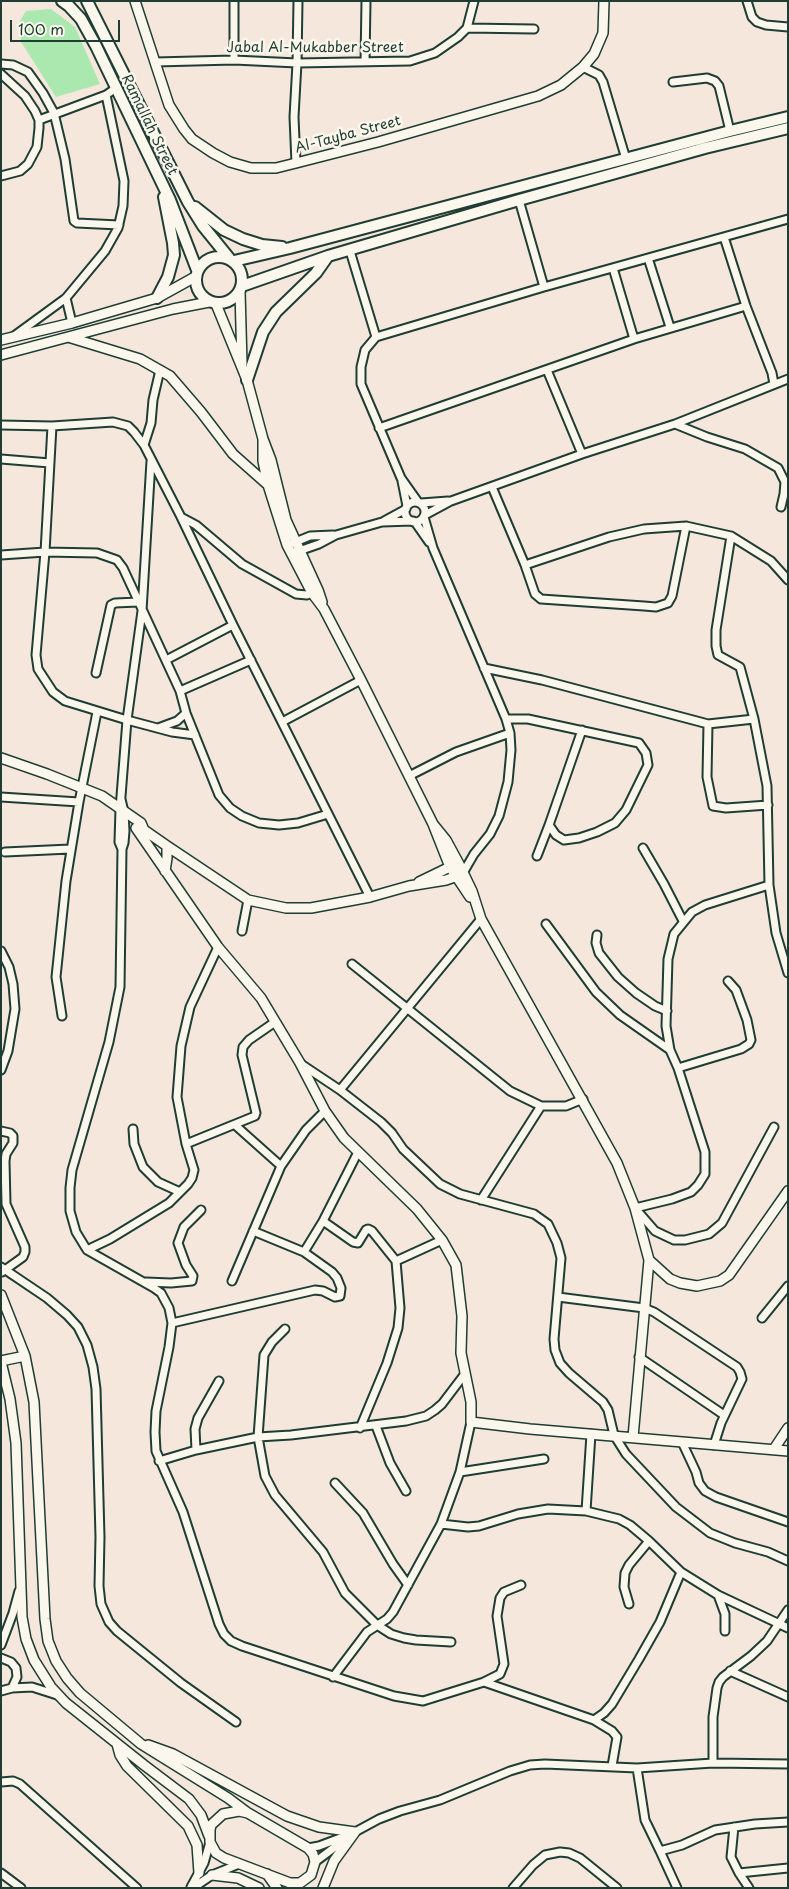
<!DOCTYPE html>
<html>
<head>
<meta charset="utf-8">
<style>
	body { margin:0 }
	#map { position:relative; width:789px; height:1889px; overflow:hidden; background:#f5e7dc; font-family:"Playpen Sans",sans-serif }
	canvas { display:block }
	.frame { position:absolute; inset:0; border:2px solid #1f3d34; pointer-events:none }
	.scale { position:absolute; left:10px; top:20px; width:110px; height:22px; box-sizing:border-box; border:2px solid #1f3d34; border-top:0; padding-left:6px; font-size:15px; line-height:18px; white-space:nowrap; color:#1f3d34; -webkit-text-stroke:4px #fbf7ec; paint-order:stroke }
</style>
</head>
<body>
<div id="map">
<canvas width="789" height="1889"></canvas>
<div class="frame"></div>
<div class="scale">100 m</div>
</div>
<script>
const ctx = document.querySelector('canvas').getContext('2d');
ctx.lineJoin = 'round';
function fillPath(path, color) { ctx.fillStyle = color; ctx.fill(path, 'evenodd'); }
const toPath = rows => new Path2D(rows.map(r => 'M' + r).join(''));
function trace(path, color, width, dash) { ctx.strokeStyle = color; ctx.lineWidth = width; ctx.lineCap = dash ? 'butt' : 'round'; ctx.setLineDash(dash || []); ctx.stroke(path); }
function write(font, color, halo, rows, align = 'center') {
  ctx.font = font + ' "Playpen Sans",sans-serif'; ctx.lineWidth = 5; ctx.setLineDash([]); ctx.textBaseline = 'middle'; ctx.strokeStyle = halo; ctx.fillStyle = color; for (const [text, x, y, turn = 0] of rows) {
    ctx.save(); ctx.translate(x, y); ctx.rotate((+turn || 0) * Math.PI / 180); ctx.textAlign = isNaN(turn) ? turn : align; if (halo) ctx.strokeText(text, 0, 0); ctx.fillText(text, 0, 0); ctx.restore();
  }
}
const green = toPath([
	[51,9,75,27,100,84,56,97,21,42,19,23,26,11]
]);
const minor = toPath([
	[747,1,752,17,757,22,766,25,788,27],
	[467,28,534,29],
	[234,60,234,1],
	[155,62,234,60,297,63,410,61,435,53,458,37,467,28,474,1],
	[365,62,366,1],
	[1,64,13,65,28,72,43,93,54,113,65,159,74,221,77,223,119,225],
	[583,67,599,75,603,82,626,159],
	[1,74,25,96,35,111,39,120,39,128,37,147,28,164,20,171,1,176],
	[673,82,707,78,715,81,719,86,730,131],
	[39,120,106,95,116,88],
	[296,163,294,117,297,63,298,1],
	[519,200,544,287],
	[724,237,746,306,772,373,774,384],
	[350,251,376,337],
	[648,258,670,327],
	[613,268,634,339],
	[66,298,72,323],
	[14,336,66,298,105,251,118,228,123,206,124,181,106,95],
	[547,370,582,454],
	[675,424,707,437,745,449,778,468,785,482,784,494,781,507],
	[1,425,52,426,113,422,128,426,134,432,144,445,181,517,233,625,370,897],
	[52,426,45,552,36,655,38,669,53,692,65,701,127,720,172,732,195,735],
	[379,428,634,339,746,306],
	[144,445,151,423,153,400,160,370],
	[1,459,50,463],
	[402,481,407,506],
	[492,487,525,565,535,594,541,599,644,606,656,607,668,603,672,596,686,526],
	[418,502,401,478,361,384,361,367,365,350,376,337,544,287,788,219],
	'405 512a10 10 0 1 1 20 0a10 10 0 1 1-20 0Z',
	[421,503,448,501],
	[425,515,451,501,582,454,675,424,788,379],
	[181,517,196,525,242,564,296,594,307,595,312,593],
	[424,517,433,548,506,719,510,733,511,750,508,782,499,816,490,834,474,854,463,873],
	[384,521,406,509],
	[415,522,429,542],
	[731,536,716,630,716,646,718,655,740,667,754,719,767,786,769,885,776,933,788,973],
	[293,543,310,536,333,535],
	[296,552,319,544,336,535,382,522,413,521],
	[1,555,45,552,97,553,117,560,123,568,180,691,186,713,219,795,230,808,242,816,259,823,279,825,298,823,328,814],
	[525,565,609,537,644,529,686,526,731,536,771,561,788,580],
	[166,660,233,625],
	[484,668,542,680,708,724,754,719],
	[96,673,111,605,115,603,138,602],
	[180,691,251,660],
	[506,719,528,719,639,743,646,753,648,765,626,810,615,823,597,832,579,838,564,840,556,835,549,825,537,856],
	[282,722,361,680],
	[708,724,707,777,713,806,726,808,768,805],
	[158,728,177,721,186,713],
	[409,776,456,752,510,733],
	[1,797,79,802],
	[121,799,124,812,125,831,124,843,122,849,120,987,109,1042,72,1170,70,1188,70,1211,76,1232,87,1250,154,1288,161,1293,169,1308,172,1323,169,1347,156,1411,155,1432,156,1451,183,1512,219,1624,224,1634,231,1641,242,1646,394,1696,423,1701,484,1682,594,1720,604,1713,612,1704,639,1659,660,1622,681,1572],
	[549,825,582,730],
	[643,848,664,884,683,921],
	[122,849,119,842,120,809,127,720,142,611,151,461],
	[5,852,70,849],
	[769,885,705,905,692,912,674,934,668,959,666,1026,670,1050,678,1068,705,1152,705,1174,698,1185,691,1192,672,1199,635,1208,655,1231,674,1240,685,1240,709,1234,722,1223,774,1127],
	[546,924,596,992,620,1015,670,1050],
	[242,931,248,900],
	[597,935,596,943,599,953,618,977,636,993,655,1006,667,1011],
	[1,951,9,967,13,984,15,1009,8,1051,1,1070],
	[352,964,510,1091,541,1106,566,1106,583,1099],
	[62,1016,56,977,66,881,79,802,97,712],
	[301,1064,340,1090,381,1122,392,1133,403,1149,440,1184,460,1194,534,1214,548,1224,557,1243,561,1258,554,1339,555,1350,560,1363,569,1373,603,1402,608,1410,614,1435,626,1454,676,1507,710,1533,735,1543,768,1552,788,1561],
	[678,1068,741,1049,749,1044,751,1040,747,1020,736,990,728,981],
	[340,1090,481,919],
	[235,1125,281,1166],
	[133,1129,134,1144,143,1167,158,1182,180,1192],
	[1,1131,10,1133,13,1136,13,1143,6,1154,5,1161,6,1204,25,1247,25,1252,23,1257,2,1272],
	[186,1144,255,1116,256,1113,242,1055,243,1047,249,1040,275,1022],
	[481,1200,541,1106],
	[323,1221,353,1242,358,1243,366,1230,368,1229,372,1231,396,1261,400,1308,398,1328,387,1363,360,1428],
	[87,1250,110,1239,169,1203,188,1184,192,1178,194,1170,186,1144,177,1097,181,1046,190,1007,218,947],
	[304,1252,323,1221,358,1152],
	[396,1261,442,1240],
	[1,1267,47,1298,67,1315,78,1327,87,1345,93,1367,96,1389,100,1537,99,1586,101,1604,109,1622,117,1631,181,1683,236,1722],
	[232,1281,281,1166,306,1130,325,1111],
	[146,1282,171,1283,192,1281,193,1276,186,1265,178,1243,184,1227,201,1210],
	[558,1297,644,1308,654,1312,737,1367,740,1372,742,1379,721,1423,714,1445],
	[762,1318,788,1286],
	[172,1323,315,1290,323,1291,335,1297,340,1296,341,1288,337,1278,332,1272,304,1252,253,1231],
	[285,1329,272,1342,264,1355,258,1437,265,1476,275,1495,323,1552,345,1593,377,1625,391,1634,404,1638,416,1640,451,1642],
	[639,1357,724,1415],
	[376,1426,390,1463,406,1491],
	[682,1442,696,1472,699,1483,705,1491,716,1497,788,1522],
	[196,1450,195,1429,198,1418,219,1381],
	[159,1461,196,1450,258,1437,291,1435,406,1421,426,1416,435,1410,442,1404,464,1375],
	[460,1472,544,1459],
	[335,1483,363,1513,393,1564,408,1585],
	[586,1511,591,1434],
	[441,1524,468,1527,479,1526,518,1514,548,1509,586,1511,619,1519,630,1525,649,1541,681,1572,718,1595,725,1614,725,1631],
	[718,1595,788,1628],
	[629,1604,624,1587,625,1573,629,1565,649,1541],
	[1,1645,13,1613,19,1591],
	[1,1658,11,1662,16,1668,17,1677,12,1688],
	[730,1671,788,1697],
	[333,1677,367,1632,387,1619,393,1612,441,1524,460,1472,471,1422],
	[484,1682,500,1674,504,1664,497,1616,500,1598,504,1592,521,1585],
	[1,1691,12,1688,32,1687,57,1695],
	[594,1720,612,1731,617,1737,612,1766],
	[713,1763,713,1717,717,1688,719,1682,723,1677,751,1656,767,1641,788,1610],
	[637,1768,645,1820,660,1851,682,1845,715,1830,755,1824,788,1822],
	[1,1782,13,1781,20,1784,137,1888],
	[734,1827,731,1857,739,1873,749,1888],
	[308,1848,319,1846,343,1837],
	[660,1851,677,1888],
	[315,1862,355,1832,379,1819,400,1811,440,1800,510,1771,530,1765,545,1764,637,1768,713,1763,788,1764],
	[1,1873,21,1888],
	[739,1873,788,1868],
	[191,1887,204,1863,210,1842],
	[193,1888,212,1875,239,1864],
	[513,1888,533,1865,545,1855,560,1852,569,1853,580,1858,617,1888]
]);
const tertiary = toPath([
	[135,1,169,105,184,129,192,139,213,153,230,162,251,168,276,168,296,163,378,142,538,96,561,85,583,67,594,54,603,33,604,1],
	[240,291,242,364],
	[216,304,247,380,263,439,271,460,286,520,318,590,322,602],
	[68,337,140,359,170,376,201,412,233,454,268,485],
	[1,340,72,323,157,298,195,277],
	[1,355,173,309,209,302],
	[263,439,263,461,268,485,287,545,312,593,324,609,361,680,433,824,450,867,470,897],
	[1,758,47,774,102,796,141,823,144,830,167,846,248,900,286,908,311,908,370,897,409,886,446,880,460,875],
	[433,824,446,840,459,864,472,891,481,919,617,1163,635,1208,649,1260,670,1279,680,1283,697,1286,720,1281,729,1275,788,1191],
	[136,828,218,947,261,998,300,1063,325,1111,344,1138,417,1209,442,1240,456,1265,462,1316,461,1353,471,1402,471,1422,530,1429,788,1451],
	[165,871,167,858,167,846],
	[419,882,454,865],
	[1,1295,25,1356,34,1402,45,1619,48,1641,56,1661,67,1678,80,1693,141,1744,228,1798,248,1813],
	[1,1361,25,1356],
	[1,1362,10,1399,16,1443,22,1617,26,1639,34,1660,51,1687,66,1703,144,1765,189,1799,201,1815,209,1836],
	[633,1437,649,1260],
	[774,1449,788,1428],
	[117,1744,120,1755,127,1766,188,1826,197,1845,199,1873],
	[148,1745,173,1754,287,1816,319,1827,355,1832],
	[239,1811,248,1813,308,1848,313,1854,315,1862,311,1875,300,1883,290,1883,224,1858,216,1853,210,1842,210,1830,211,1825,223,1814,239,1811],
	[267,1874,277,1888],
	[212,1875,238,1878,259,1888],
	[323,1888,334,1861,355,1832]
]);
const secondary = toPath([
	[62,1,69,6,81,19,96,46,170,200,197,270],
	[87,1,188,202,203,226,229,258],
	[195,207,224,230,243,239,262,245,282,247],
	'196 280a23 23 0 1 1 46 0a23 23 0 1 1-46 0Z',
	[234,261,290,248,730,131,788,117],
	[242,286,328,256,519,200,705,148,788,128],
	[157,298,168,277,174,255,173,243,164,197],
	[247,380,263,332,276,312,316,273,328,256]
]);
const streetNames = [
	["Jabal Al-Mukabber Street",315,48],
	["Ramallah Street",149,125,64],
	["Al-Tayba Street",348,135,-15]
];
fillPath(green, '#aae8b0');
trace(minor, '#1f3d34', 11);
trace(tertiary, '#1f3d34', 12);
trace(secondary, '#1f3d34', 14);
trace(minor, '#fbf7ec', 7);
trace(tertiary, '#fbf7ec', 9);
trace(secondary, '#fbf7ec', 10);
write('14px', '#1f3d34', '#fbf7ec', streetNames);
</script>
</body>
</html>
